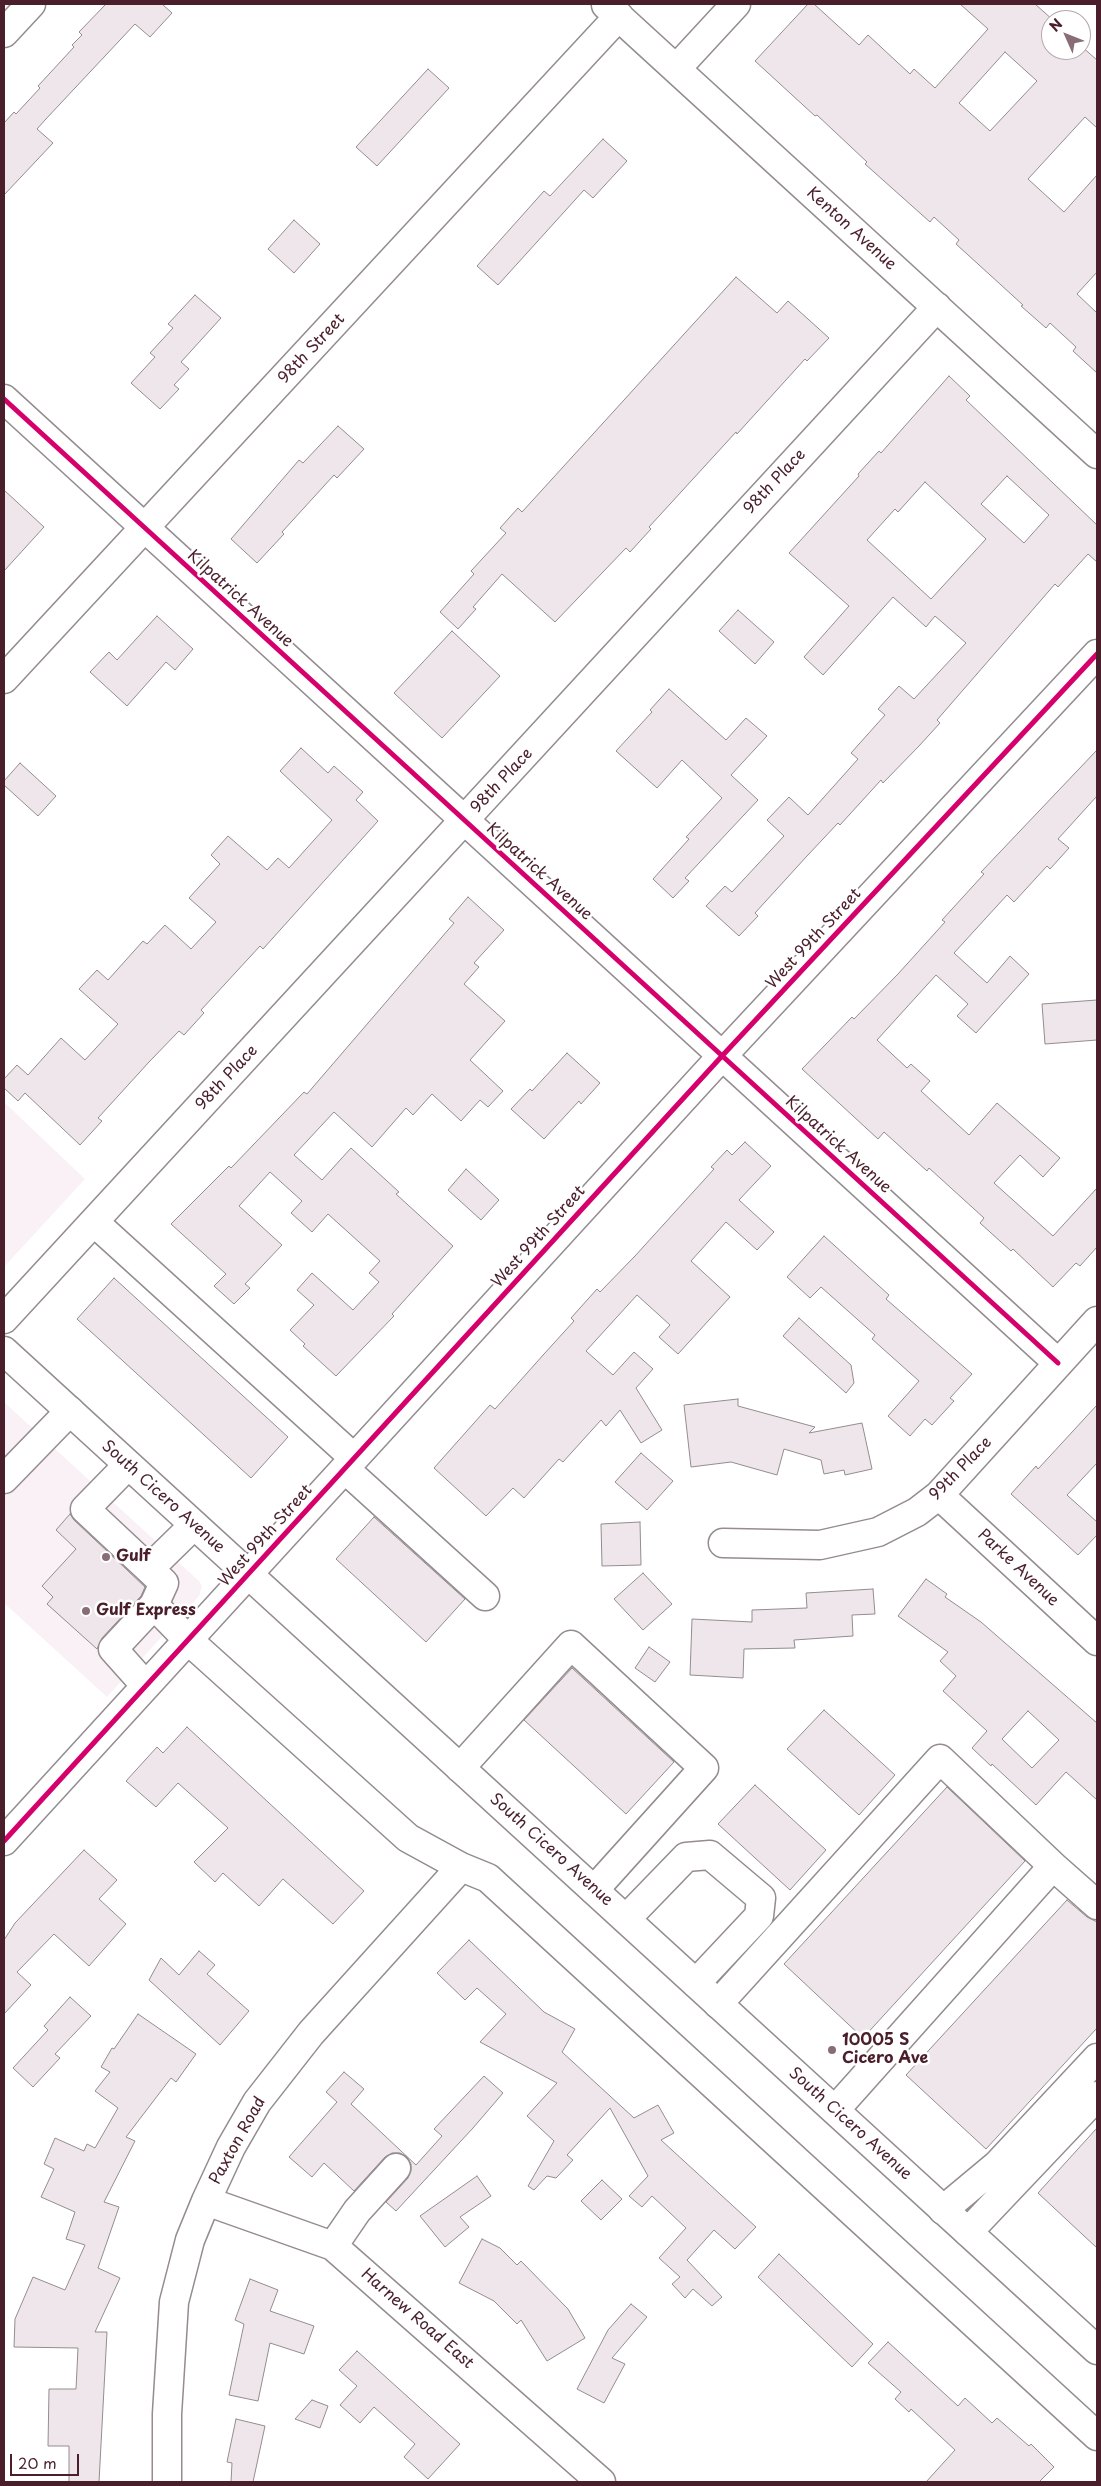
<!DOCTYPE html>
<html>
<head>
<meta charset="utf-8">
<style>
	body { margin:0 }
	#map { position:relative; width:1101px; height:2486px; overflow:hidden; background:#fff; font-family:"Playpen Sans",sans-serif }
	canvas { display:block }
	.frame { position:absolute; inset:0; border:5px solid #4a1f2b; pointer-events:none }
	.north { position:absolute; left:1041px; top:10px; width:50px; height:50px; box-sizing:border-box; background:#fff; border:1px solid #b7a5aa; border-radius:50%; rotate:314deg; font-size:14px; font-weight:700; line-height:20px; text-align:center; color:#4a1f2b }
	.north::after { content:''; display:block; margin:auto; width:18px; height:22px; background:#896d75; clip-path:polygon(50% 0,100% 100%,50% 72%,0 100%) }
	.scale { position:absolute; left:10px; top:2454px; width:69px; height:22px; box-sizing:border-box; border:2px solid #4a1f2b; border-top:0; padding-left:6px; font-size:15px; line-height:18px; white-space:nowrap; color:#4a1f2b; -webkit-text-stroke:4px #fff; paint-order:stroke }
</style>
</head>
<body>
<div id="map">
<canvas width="1101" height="2486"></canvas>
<div class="frame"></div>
<div class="north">N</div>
<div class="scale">20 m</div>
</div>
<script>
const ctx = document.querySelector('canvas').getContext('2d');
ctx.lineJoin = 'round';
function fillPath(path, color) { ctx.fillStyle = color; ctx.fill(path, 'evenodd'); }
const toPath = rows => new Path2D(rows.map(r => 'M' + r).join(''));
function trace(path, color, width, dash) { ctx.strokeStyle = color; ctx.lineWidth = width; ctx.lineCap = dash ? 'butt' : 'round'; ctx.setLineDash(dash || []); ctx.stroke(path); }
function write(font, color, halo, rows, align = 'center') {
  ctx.font = font + ' "Playpen Sans",sans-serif'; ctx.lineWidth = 5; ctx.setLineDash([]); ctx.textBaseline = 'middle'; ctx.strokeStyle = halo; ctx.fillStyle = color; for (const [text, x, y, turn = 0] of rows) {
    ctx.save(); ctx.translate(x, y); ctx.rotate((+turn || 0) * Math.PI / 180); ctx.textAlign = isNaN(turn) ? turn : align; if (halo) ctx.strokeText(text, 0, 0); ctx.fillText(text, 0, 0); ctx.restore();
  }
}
const built = toPath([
	[4,1102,85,1179,4,1267],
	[4,1402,199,1581,202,1586,199,1596,107,1697,4,1603]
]);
const building = toPath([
	[106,4,162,4,172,13,150,37,135,24,45,120,37,129,53,143,4,195,4,123,14,112,16,114,40,88,38,86,74,47,72,45,82,35,79,32,106,4],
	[808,4,814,4,859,45,868,35,910,74,914,69,935,88,988,29,960,4,1035,4,1053,20,1051,50,1081,50,1081,46,1097,60,1097,128,1085,117,1028,179,1064,212,1097,175,1097,272,1077,294,1097,313,1097,373,1073,351,1076,347,1050,323,1046,328,1021,306,1023,305,956,244,959,240,934,217,930,222,865,164,867,162,817,115,815,116,755,61,808,4],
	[1005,52,1037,81,990,131,959,103,1005,52],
	[428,69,449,88,377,166,356,147,428,69],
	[603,139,627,161,593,198,584,190,498,285,477,266,544,191,550,196,603,139],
	[294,220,320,244,294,273,268,249,294,220],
	[736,277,777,313,788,301,829,338,807,361,805,359,737,434,736,432,649,527,651,529,630,552,626,548,555,622,502,574,473,607,476,609,458,629,440,612,474,574,471,571,506,533,500,528,518,508,522,512,736,277],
	[195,295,221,318,181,362,189,369,174,385,179,389,160,409,131,383,155,357,150,353,173,328,168,324,195,295],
	[949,376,970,396,966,400,1097,525,1097,562,1088,554,1058,587,1055,584,937,720,940,723,919,746,883,783,881,780,840,825,838,823,807,856,755,913,758,916,739,936,706,906,725,886,732,892,784,836,767,820,789,797,808,815,858,759,851,753,885,715,878,709,899,686,914,699,966,643,935,616,926,627,893,597,823,675,804,657,849,606,789,553,859,476,858,474,879,451,881,453,949,376],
	[1007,476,1049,515,1024,543,981,504,1007,476],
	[925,482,986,539,931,599,867,540,895,509,898,512,925,482],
	[338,426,364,449,337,478,334,475,282,532,284,534,257,563,231,539,299,460,303,463,338,426],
	[4,490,44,527,4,571,4,490],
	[738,610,774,642,755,664,719,631,738,610],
	[157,616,193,649,175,670,166,662,127,706,90,672,109,652,117,660,157,616],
	[452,631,500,676,442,738,394,693,452,631],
	[669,689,726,740,746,718,767,736,731,775,758,800,685,878,689,881,673,898,653,879,689,839,686,837,722,798,682,760,657,788,616,751,652,712,650,710,669,689],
	[301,748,328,773,334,766,363,792,356,800,378,821,263,949,260,946,201,1010,204,1013,184,1035,179,1031,149,1062,98,1118,102,1121,80,1145,25,1093,18,1101,4,1088,4,1079,17,1065,28,1075,61,1038,85,1060,118,1024,79,989,97,970,108,980,143,941,147,944,165,925,191,949,216,922,189,898,220,864,211,855,228,836,267,870,278,858,289,868,332,820,280,771,301,748],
	[1097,750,1097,796,1058,839,1069,848,1050,869,1047,866,1014,902,1007,895,954,953,987,983,1010,956,1029,974,976,1033,957,1016,968,1004,936,975,877,1040,907,1068,911,1064,930,1081,921,1091,969,1135,997,1103,1060,1158,1043,1177,1020,1155,994,1183,1053,1236,1097,1188,1097,1247,1080,1266,1076,1263,1053,1287,1013,1249,1011,1251,980,1223,984,1218,929,1168,927,1171,884,1132,878,1139,802,1069,852,1017,854,1019,898,974,945,922,942,920,984,874,981,872,1097,750],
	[20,763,56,796,38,816,4,785,4,781,20,763],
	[468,897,504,930,474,963,479,967,464,984,505,1021,470,1060,503,1091,488,1107,480,1100,461,1121,432,1094,413,1115,406,1108,372,1147,334,1112,294,1155,322,1180,351,1148,399,1192,396,1194,453,1246,392,1314,394,1316,336,1376,303,1346,305,1344,290,1330,314,1305,297,1290,312,1273,353,1310,379,1282,369,1273,380,1261,328,1214,312,1232,291,1213,302,1201,270,1172,239,1206,282,1245,245,1284,250,1288,234,1304,214,1286,226,1274,171,1224,229,1166,231,1168,304,1092,307,1094,454,923,449,919,468,897],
	[1097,1000,1097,1040,1045,1044,1042,1004,1097,1000],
	[567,1053,600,1083,581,1104,579,1101,544,1139,511,1109,530,1089,532,1091,567,1053],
	[745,1142,771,1166,739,1200,774,1232,757,1250,726,1222,691,1261,730,1297,678,1354,659,1337,670,1325,637,1295,586,1351,613,1375,634,1352,653,1369,636,1388,662,1430,641,1443,620,1410,606,1426,601,1420,563,1462,559,1459,524,1498,513,1488,486,1516,434,1468,490,1405,495,1409,544,1354,574,1321,571,1318,597,1289,600,1292,635,1256,714,1169,711,1167,727,1150,732,1155,745,1142],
	[466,1169,499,1200,481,1220,448,1190,466,1169],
	[824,1236,889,1295,886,1299,972,1374,950,1398,954,1401,932,1425,925,1419,910,1436,888,1416,919,1381,872,1339,875,1335,821,1287,810,1298,787,1277,824,1236],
	[114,1278,288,1437,251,1478,77,1319,114,1278],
	[799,1318,851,1365,854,1383,846,1393,783,1336,799,1318],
	[738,1399,738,1406,815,1427,809,1433,862,1423,872,1469,845,1475,844,1470,824,1474,821,1460,784,1449,777,1475,731,1462,691,1467,684,1405,738,1399],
	[1097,1405,1097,1463,1067,1495,1097,1522,1097,1535,1078,1555,1011,1494,1036,1466,1038,1469,1097,1405],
	[641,1453,673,1481,647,1510,615,1482,641,1453],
	[70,1514,74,1520,145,1587,141,1596,102,1638,97,1649,47,1604,53,1597,42,1586,76,1549,56,1530,70,1514],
	[374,1517,465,1599,426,1642,336,1559,374,1517],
	[640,1522,641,1565,602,1566,601,1524,640,1522],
	[643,1573,672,1604,643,1630,614,1599,643,1573],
	[926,1579,947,1594,945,1597,981,1622,1097,1723,1097,1800,1066,1772,1036,1805,992,1764,991,1766,972,1748,987,1731,943,1691,956,1676,940,1661,948,1652,898,1616,926,1579],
	[1028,1711,1059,1740,1032,1768,1002,1739,1028,1711],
	[873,1589,875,1614,852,1615,853,1636,794,1640,795,1648,744,1649,743,1678,690,1675,692,1619,752,1622,752,1610,807,1608,806,1593,873,1589],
	[649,1647,670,1662,655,1682,635,1668,649,1647],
	[572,1668,674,1762,626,1814,524,1720,572,1668],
	[824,1710,895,1775,859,1815,787,1749,824,1710],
	[187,1727,364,1891,333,1924,283,1879,259,1906,223,1873,215,1882,194,1862,228,1828,178,1783,156,1807,126,1781,157,1747,163,1753,187,1727],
	[755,1785,826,1850,790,1890,718,1824,755,1785],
	[947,1787,1025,1861,863,2038,784,1964,947,1787],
	[84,1850,117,1880,99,1899,126,1924,89,1966,54,1934,17,1972,31,1985,4,2014,4,1940,15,1923,84,1850],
	[1067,1900,1087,1917,1097,1922,1097,2028,986,2149,906,2075,1067,1900],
	[469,1940,544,2012,575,2029,562,2052,634,2118,658,2105,674,2133,661,2140,756,2227,735,2249,714,2230,687,2260,722,2297,712,2306,693,2289,685,2298,672,2284,680,2277,659,2258,686,2228,652,2196,642,2207,629,2196,648,2176,610,2108,567,2155,573,2160,556,2178,547,2176,534,2190,528,2186,554,2141,527,2116,557,2083,480,2042,506,2014,477,1988,465,2000,437,1973,469,1940],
	[199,1951,215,1965,207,1974,249,2011,220,2045,149,1980,161,1958,179,1975,199,1951],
	[70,1997,91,2016,55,2054,60,2058,33,2087,13,2068,48,2030,44,2026,70,1997],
	[138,2014,196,2054,176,2082,171,2078,126,2137,135,2141,104,2202,119,2207,98,2268,120,2278,95,2332,107,2332,99,2482,69,2482,69,2446,48,2446,49,2389,76,2389,78,2348,14,2347,15,2319,33,2277,65,2290,85,2245,66,2239,75,2212,41,2197,54,2169,44,2164,55,2138,84,2151,87,2144,95,2148,118,2108,95,2091,110,2072,101,2067,112,2048,114,2049,138,2014],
	[344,2072,364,2089,351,2104,416,2165,442,2136,434,2129,484,2076,503,2093,473,2128,396,2211,386,2202,408,2178,411,2171,411,2164,407,2157,400,2153,392,2153,385,2157,354,2191,324,2163,312,2177,289,2157,337,2102,326,2092,344,2072],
	[1097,2128,1097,2248,1038,2193,1097,2128],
	[477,2176,491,2196,460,2217,469,2227,445,2247,420,2216,477,2176],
	[602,2180,622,2199,601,2220,581,2201,602,2180],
	[482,2239,500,2248,517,2265,521,2261,568,2309,585,2338,547,2361,521,2320,517,2324,494,2301,459,2283,482,2239],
	[779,2254,873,2344,852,2367,758,2277,779,2254],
	[250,2279,278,2290,270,2311,314,2326,304,2354,270,2343,258,2401,229,2395,244,2324,235,2320,250,2279],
	[631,2304,647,2317,612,2358,625,2364,604,2403,577,2389,608,2330,631,2304],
	[888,2342,958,2406,965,2398,992,2423,997,2418,1029,2446,1031,2444,1054,2467,1039,2482,926,2482,955,2450,911,2409,909,2412,895,2399,901,2392,868,2363,888,2342],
	[357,2351,460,2444,428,2479,404,2457,415,2444,374,2407,360,2423,340,2405,357,2386,339,2370,357,2351],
	[312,2400,328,2406,320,2428,295,2419,312,2400],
	[236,2419,265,2426,253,2482,231,2482,232,2463,227,2462,236,2419]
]);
const minor = toPath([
	[606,5,1097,454],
	[4,33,31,4],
	[676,69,736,4],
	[4,399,1058,1363],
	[4,679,619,16],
	[94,1222,354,1458],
	[4,1319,937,307],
	[128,1465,85,1509,164,1583,154,1605],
	[345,1469,485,1596],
	[4,1479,70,1411],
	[939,1495,1097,1641],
	[723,1543,820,1545,878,1532,917,1512,939,1495,1097,1321],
	[149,1569,194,1525],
	[146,1686,113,1649,154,1605,188,1640,408,1838,461,1867,488,1878,1097,2436],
	[460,1768,571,1645,704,1768,594,1890],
	[4,1841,722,1056,1097,654],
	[1053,1866,1097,1905],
	[626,1919,686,1857,710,1855,761,1898,759,1916,696,1983],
	[718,2004,940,1759,1053,1866,835,2110],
	[206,2201,333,2246,601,2482],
	[943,2210,997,2165,1097,2058],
	[968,2232,1097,2096],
	[333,2246,357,2211,396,2168],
	[167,2482,167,2414,174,2302,190,2240,206,2201,231,2147,257,2102,311,2033,461,1867]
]);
const major = toPath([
	[4,1351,1097,2350]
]);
const cycleway = toPath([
	[4,399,1058,1363],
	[4,1841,722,1056,1097,654]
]);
const markers = [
	[106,1557,5,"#896d75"],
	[86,1611,5,"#896d75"],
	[832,2050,5,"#896d75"]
];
const streetNames = [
	["Kenton Avenue",851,229,42],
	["98th Street",312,349,-47],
	["98th Place",775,482,-47],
	["Kilpatrick Avenue",240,599,42],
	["98th Place",502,781,-47],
	["Kilpatrick Avenue",539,872,42],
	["West 99th Street",814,939,-47],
	["98th Place",227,1078,-47],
	["Kilpatrick Avenue",838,1145,42],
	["West 99th Street",539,1237,-48],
	["99th Place",961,1469,-46],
	["South Cicero Avenue",163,1497,42],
	["West 99th Street",266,1536,-48],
	["Parke Avenue",1018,1568,43],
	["South Cicero Avenue",551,1850,42],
	["South Cicero Avenue",850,2124,42],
	["Paxton Road",238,2141,-61],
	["Harnew Road East",417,2319,41]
];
const poiNames = [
	["Gulf",116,1557],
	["Gulf Express",96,1611],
	["10005 S",842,2041],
	["Cicero Ave",842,2059]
];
fillPath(built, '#f9f1f6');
fillPath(building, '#efe6eb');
trace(building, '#948c8e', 1);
trace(minor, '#948c8e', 31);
trace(major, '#948c8e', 31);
trace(minor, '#fff', 28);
trace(major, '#fff', 28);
trace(cycleway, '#d6006c', 5);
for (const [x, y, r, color] of markers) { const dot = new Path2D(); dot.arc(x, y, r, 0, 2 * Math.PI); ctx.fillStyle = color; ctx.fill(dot); trace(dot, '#fff', 2); }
write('16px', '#4a1f2b', '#fff', streetNames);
write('bold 16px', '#4a1f2b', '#fff', poiNames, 'left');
</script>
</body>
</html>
